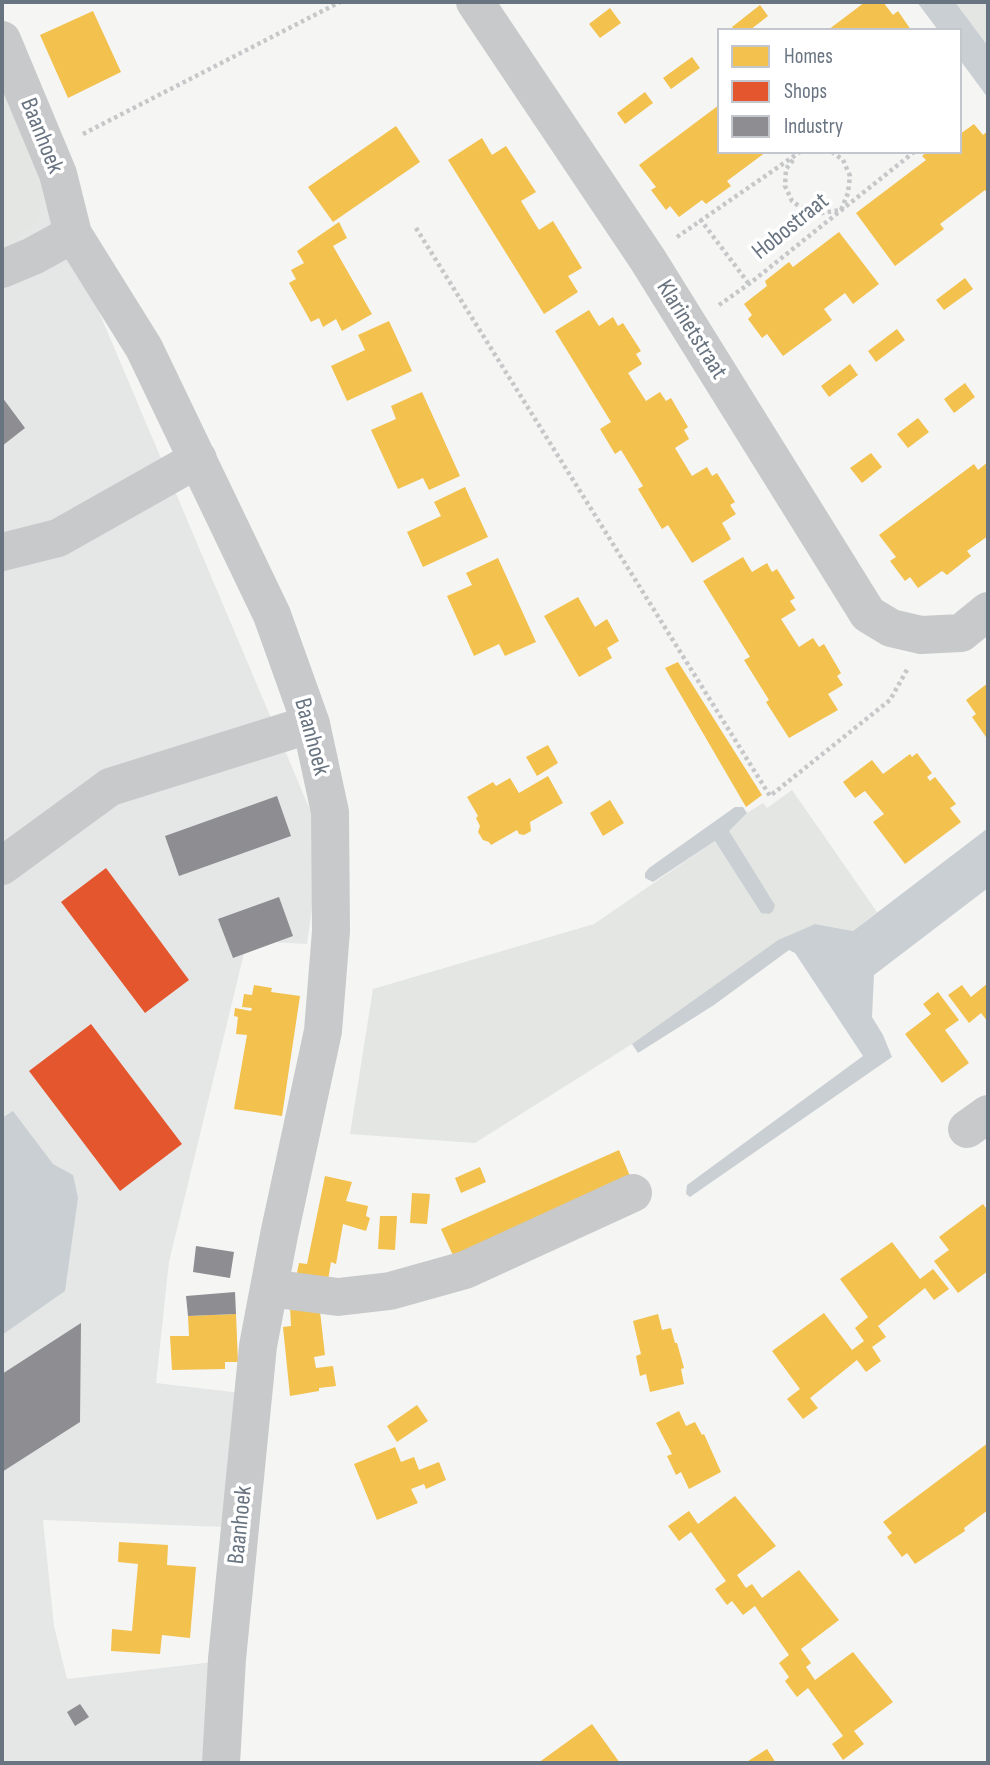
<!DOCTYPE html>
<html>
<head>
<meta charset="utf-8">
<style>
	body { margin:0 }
	#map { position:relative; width:990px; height:1765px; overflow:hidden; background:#f5f5f4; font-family:"Sofia Sans Condensed",sans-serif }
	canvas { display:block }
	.frame { position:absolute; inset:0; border:4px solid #697481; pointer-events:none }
	.legend { position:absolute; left:717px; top:28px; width:245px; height:126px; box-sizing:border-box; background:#fff; border:2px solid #c3c7cd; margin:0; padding:9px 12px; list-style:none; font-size:21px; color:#697481 }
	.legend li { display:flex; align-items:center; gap:14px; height:35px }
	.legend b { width:35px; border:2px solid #c3c7cd }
</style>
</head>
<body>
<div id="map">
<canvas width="990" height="1765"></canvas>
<div class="frame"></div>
<ul class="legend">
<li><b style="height:19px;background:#f2c14e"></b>Homes</li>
<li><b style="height:19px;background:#e4572e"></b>Shops</li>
<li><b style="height:19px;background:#8d8d92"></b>Industry</li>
</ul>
</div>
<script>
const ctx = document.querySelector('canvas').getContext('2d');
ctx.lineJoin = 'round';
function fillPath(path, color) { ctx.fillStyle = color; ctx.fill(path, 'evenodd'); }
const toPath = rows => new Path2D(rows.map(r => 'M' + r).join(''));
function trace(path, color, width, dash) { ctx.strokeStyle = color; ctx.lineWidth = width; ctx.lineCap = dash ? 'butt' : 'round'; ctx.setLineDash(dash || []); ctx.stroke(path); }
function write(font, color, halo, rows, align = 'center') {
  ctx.font = font + ' "Sofia Sans Condensed",sans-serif'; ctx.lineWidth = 7; ctx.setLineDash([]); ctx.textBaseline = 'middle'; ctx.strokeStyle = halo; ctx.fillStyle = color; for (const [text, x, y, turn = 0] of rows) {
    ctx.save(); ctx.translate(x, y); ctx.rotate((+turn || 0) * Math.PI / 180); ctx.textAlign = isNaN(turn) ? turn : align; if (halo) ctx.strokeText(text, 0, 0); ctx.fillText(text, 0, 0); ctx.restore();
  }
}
const built = toPath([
	[2,83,322,838,307,944,247,941,169,1262,156,1383,241,1393,222,1527,43,1520,54,1626,67,1679,213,1662,207,1763,2,1763]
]);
const green = toPath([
	[955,2,988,2,988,46],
	[18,87,45,184,37,219,14,240,2,245,2,104],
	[792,790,877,912,853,931,815,924,778,940,632,1044,475,1143,350,1134,373,989,594,924,715,841,761,913,774,903,728,831,747,813,763,803,767,808]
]);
const water = toPath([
	[917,2,955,2,988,46,988,98,960,60,960,30,938,30],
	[735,807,743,807,747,813,729,831,775,905,773,911,769,914,761,913,715,841,653,882,645,878,645,873,649,868],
	[988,828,988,888,874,975,872,1017,883,1035,892,1057,690,1197,686,1194,687,1185,863,1056,795,953,789,950,714,1005,638,1053,632,1044,778,940,815,924,853,931],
	[13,1111,53,1164,73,1175,78,1198,65,1291,2,1335,2,1118]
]);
const homes = toPath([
	[865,2,883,2,893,15,898,11,911,30,828,30],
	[760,5,768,16,750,30,734,30,732,27],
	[610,8,621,23,600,38,589,24],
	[93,11,121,72,68,98,40,35],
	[692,57,700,68,671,89,663,78],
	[645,92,653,103,625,124,617,113],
	[719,105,719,152,766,152,727,181,731,186,706,204,702,200,679,217,670,206,666,210,651,190,656,187,639,165],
	[974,124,983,135,988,131,988,195,985,190,940,224,944,229,895,266,856,213,926,160,922,156,927,152,960,152,960,134],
	[396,126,420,162,333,222,308,187],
	[482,138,492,155,506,146,536,192,521,201,539,230,553,221,582,268,568,276,578,292,544,314,448,160],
	[339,222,347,238,333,246,372,314,342,331,336,319,323,327,319,318,311,322,289,283,296,279,291,270,304,263,297,251],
	[839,232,879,284,853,304,845,293,824,309,832,320,783,356,767,334,762,338,748,319,752,315,744,304,767,286,765,281,789,262,793,267],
	[965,278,973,289,944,310,936,300],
	[589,310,599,326,613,317,618,326,623,323,641,351,636,354,642,364,628,373,646,401,660,392,666,401,671,398,688,427,684,430,689,439,675,448,692,476,707,467,712,476,717,473,735,502,730,505,736,514,722,523,731,539,692,563,668,525,662,529,638,489,643,486,621,450,615,454,600,429,611,422,555,331],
	[389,321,412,371,347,401,331,366,365,350,358,335],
	[897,329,905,340,876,362,868,351],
	[850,364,858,375,829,397,821,386],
	[965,383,975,397,954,413,944,399],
	[422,392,460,476,429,490,423,478,398,489,371,430,396,419,391,406],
	[918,418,929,432,908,448,897,434],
	[871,453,882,467,862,483,850,468],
	[988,462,988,536,967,551,971,556,947,575,942,571,918,588,910,577,905,581,890,561,896,557,879,535,974,464,978,470],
	[465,487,488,537,423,567,407,532,441,516,434,502],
	[743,557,752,572,767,563,772,572,777,569,795,598,790,601,796,610,781,619,799,647,813,638,819,647,824,644,841,673,837,676,843,685,828,694,838,710,789,738,766,702,769,700,744,660,750,657,703,581],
	[498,558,536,642,505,656,499,644,474,656,447,596,472,585,466,573],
	[578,597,595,627,607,619,619,641,607,648,612,658,579,677,544,616],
	[678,662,762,795,746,807,665,668],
	[988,683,988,735,986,737,972,717,976,714,966,700],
	[548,745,558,763,537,776,526,757],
	[917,753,932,773,927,777,930,781,935,777,956,804,950,808,961,822,905,864,873,822,884,814,865,791,855,798,843,782,872,760,883,774,910,754,912,757],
	[548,776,563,803,530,822,531,831,524,835,519,834,517,830,491,845,489,842,483,840,478,832,480,826,476,818,478,816,467,797,493,782,496,786,510,778,519,793],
	[610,800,624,823,603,836,590,813],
	[988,983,988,1022,981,1013,969,1023,948,995,962,985,971,997],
	[254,985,272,988,271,992,300,996,282,1116,234,1109,247,1035,236,1034,238,1017,234,1016,235,1008,251,1011,252,1008,242,1007,244,994,252,995],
	[938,992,959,1020,945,1030,969,1063,942,1083,905,1034,931,1014,923,1004],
	[619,1150,633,1183,456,1262,441,1229],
	[480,1167,486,1182,461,1193,455,1178],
	[325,1176,352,1182,346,1201,368,1206,366,1216,370,1218,366,1231,343,1224,336,1264,331,1262,327,1286,294,1287,299,1263,307,1264],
	[412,1193,430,1194,427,1224,410,1223],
	[983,1204,988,1211,988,1271,958,1293,934,1261,949,1250,939,1237],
	[380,1216,397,1216,395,1250,378,1249],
	[892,1242,920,1279,933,1269,949,1289,934,1300,925,1288,878,1326,886,1337,872,1347,881,1361,866,1372,857,1360,810,1398,818,1408,803,1419,787,1399,800,1389,772,1351,824,1313,852,1350,864,1341,855,1328,868,1317,840,1279],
	[319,1303,325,1355,314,1357,316,1368,333,1366,336,1386,319,1388,319,1391,290,1396,283,1327,291,1326,290,1307],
	[236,1314,238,1362,225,1362,225,1369,172,1370,170,1336,189,1336,188,1316],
	[658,1314,662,1330,671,1328,675,1343,677,1343,684,1368,681,1369,684,1384,650,1392,646,1374,640,1376,636,1356,641,1354,633,1321],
	[417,1405,428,1421,397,1442,387,1426],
	[679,1411,686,1426,695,1422,702,1435,704,1434,721,1472,689,1489,681,1472,676,1475,667,1456,672,1454,656,1423],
	[988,1443,988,1510,964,1528,965,1531,915,1564,907,1553,902,1557,887,1537,892,1533,883,1522],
	[395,1447,401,1462,414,1457,419,1470,439,1462,446,1480,426,1489,424,1484,411,1489,418,1503,377,1520,354,1464],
	[735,1496,776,1546,737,1575,746,1588,752,1584,762,1598,799,1570,839,1620,801,1649,811,1663,806,1667,815,1680,853,1652,893,1702,854,1731,864,1744,843,1760,832,1744,843,1736,808,1688,797,1697,785,1681,789,1677,779,1663,789,1655,755,1606,743,1615,732,1601,727,1605,715,1589,726,1581,691,1532,679,1541,668,1526,689,1511,698,1524],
	[119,1542,168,1545,167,1565,196,1567,190,1638,162,1635,160,1654,111,1651,112,1629,132,1631,135,1597,138,1564,118,1562],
	[592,1724,620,1763,538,1763],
	[767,1749,776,1763,745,1763]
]);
const shops = toPath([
	[106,868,189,980,145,1013,61,902],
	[91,1024,182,1144,120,1191,29,1071]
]);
const industry = toPath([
	[2,397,25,428,2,446],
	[277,796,291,836,179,876,165,836],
	[279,897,293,936,233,958,218,919],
	[196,1246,234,1252,230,1278,193,1272],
	[235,1292,236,1314,188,1316,186,1296],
	[81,1323,80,1422,2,1472,2,1374],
	[80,1704,89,1717,75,1726,67,1712]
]);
const path = toPath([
	[83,134,340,2],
	[793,160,786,169,785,186,792,201,806,211,822,213,841,210,848,193,850,176,843,160,832,152],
	[700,219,749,284],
	[416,228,770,796,890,700,908,668],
	[677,237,800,152],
	[719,305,749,284,914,152]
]);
const minor = toPath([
	[475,2,648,260,868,614,891,628,921,635,961,633,988,611],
	[2,40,58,174,73,234,144,348,272,615,311,724,330,812,331,931,323,1031,279,1235,258,1346,227,1659,221,1763],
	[2,269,33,256,73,234],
	[2,552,58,538,198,459],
	[2,866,110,787,311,724],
	[967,1129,988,1114],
	[269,1288,338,1297,390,1291,465,1270,633,1193]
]);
const streetNames = [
	["Baanhoek",41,136,68],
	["Hobostraat",791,227,-39],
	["Klarinetstraat",691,330,58],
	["Baanhoek",311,737,75],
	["Baanhoek",241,1525,-84]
];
fillPath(built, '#e5e7e7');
fillPath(green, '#e3e6e2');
fillPath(water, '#c9cfd2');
fillPath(homes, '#f2c14e');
fillPath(shops, '#e4572e');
fillPath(industry, '#8d8d92');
trace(path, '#c6c7c8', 4.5, [3.5, 3.5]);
trace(minor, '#c8c9ca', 38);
write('24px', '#697481', '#fff', streetNames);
</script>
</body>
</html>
